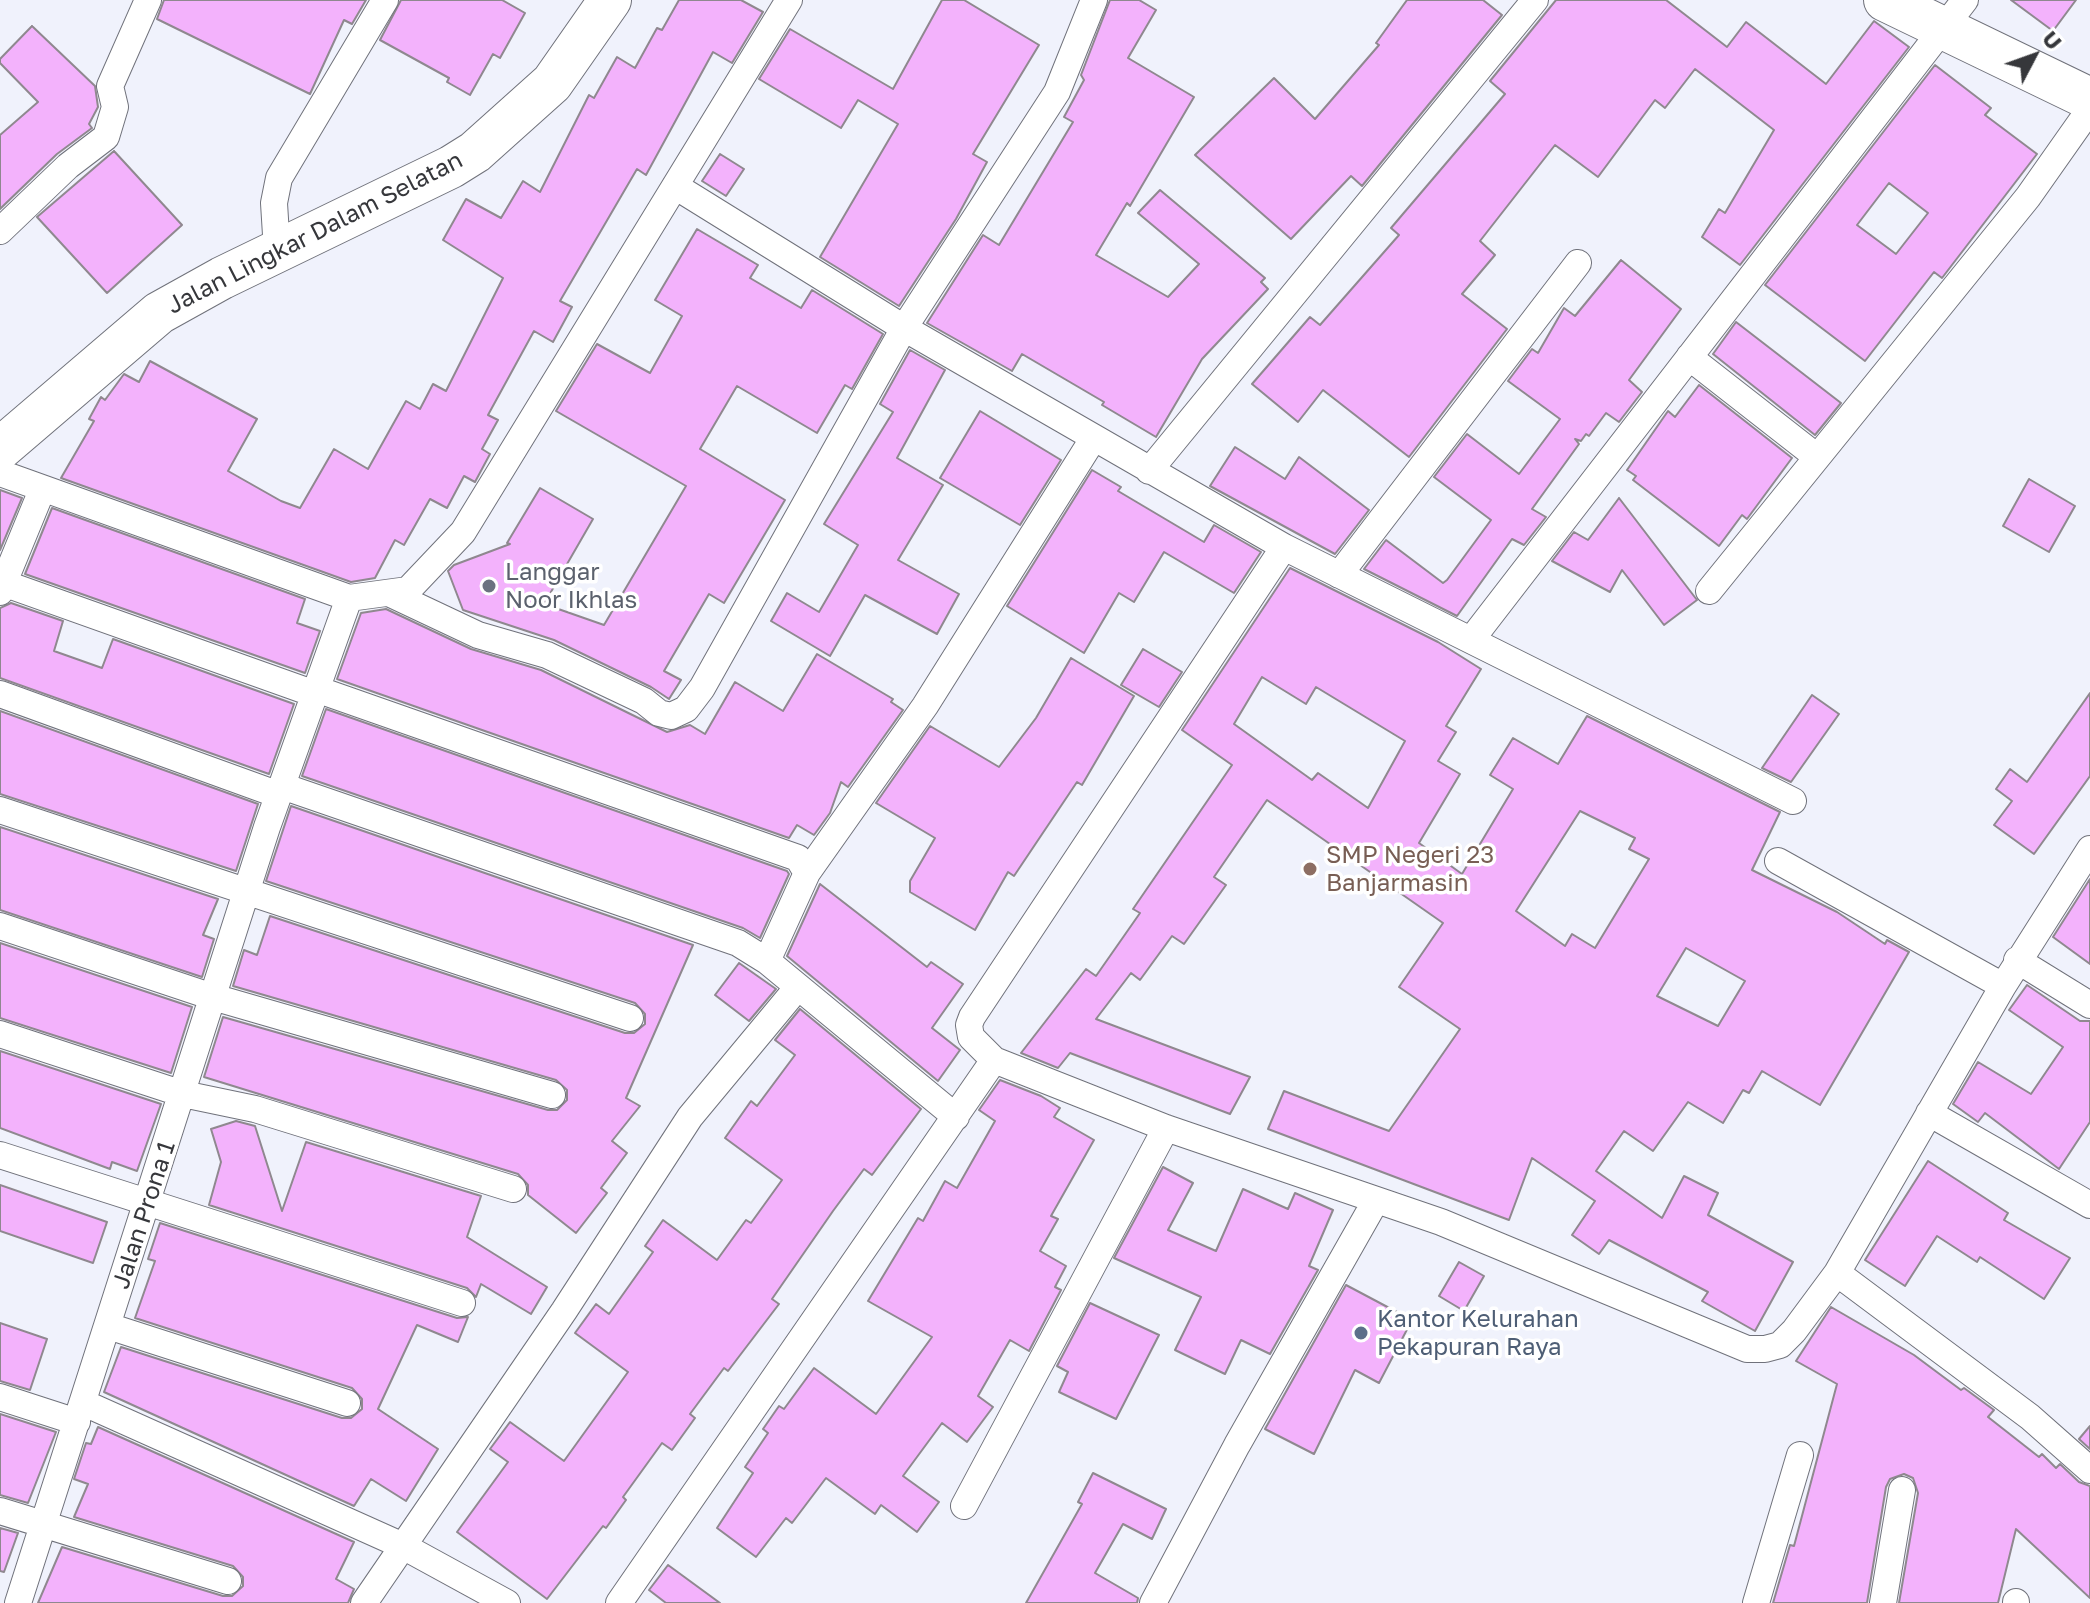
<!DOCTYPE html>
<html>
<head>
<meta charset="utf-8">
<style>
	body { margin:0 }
	#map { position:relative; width:2090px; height:1603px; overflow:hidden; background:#f0f2fc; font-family:"Golos Text",sans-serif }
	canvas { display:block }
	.north { position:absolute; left:1994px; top:16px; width:80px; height:80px; -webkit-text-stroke:6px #fff; paint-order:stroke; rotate:49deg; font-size:22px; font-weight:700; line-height:32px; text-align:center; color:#36373b }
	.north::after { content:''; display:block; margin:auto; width:28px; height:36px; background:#36373b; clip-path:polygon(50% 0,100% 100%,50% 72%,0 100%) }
</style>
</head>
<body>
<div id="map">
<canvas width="2090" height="1603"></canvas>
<div class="north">U</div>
</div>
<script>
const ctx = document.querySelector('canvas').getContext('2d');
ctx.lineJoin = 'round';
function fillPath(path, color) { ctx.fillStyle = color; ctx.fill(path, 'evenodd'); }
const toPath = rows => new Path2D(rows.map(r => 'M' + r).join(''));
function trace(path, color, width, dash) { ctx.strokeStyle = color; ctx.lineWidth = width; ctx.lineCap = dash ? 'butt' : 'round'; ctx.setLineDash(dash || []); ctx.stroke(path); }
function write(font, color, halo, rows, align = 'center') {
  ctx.font = font + ' "Golos Text",sans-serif'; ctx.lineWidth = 7; ctx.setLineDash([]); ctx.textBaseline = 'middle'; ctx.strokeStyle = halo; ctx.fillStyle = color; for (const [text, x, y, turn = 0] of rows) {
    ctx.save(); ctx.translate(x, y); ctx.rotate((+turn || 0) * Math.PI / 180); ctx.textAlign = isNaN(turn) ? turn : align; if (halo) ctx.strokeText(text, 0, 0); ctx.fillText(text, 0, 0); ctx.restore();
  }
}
const building = toPath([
	[164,0,366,0,352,24,344,20,310,94,157,19,164,0],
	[401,0,502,0,525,13,500,58,493,54,470,95,447,82,449,78,380,40,401,0],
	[679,0,741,0,763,12,732,63,713,52,646,175,637,169,560,301,572,307,553,342,534,331,488,415,498,420,482,449,490,454,475,482,464,476,447,508,430,499,404,545,395,540,375,578,351,582,61,478,94,421,89,419,101,397,105,400,124,374,139,382,150,361,257,419,228,471,281,501,300,508,334,449,368,469,406,401,420,409,433,384,446,391,503,278,443,240,466,199,501,218,523,181,540,192,589,95,594,98,617,57,635,68,657,28,662,30,679,0],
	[942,0,964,0,1039,45,973,154,987,162,956,219,899,306,820,257,898,124,858,100,841,128,759,79,790,29,893,89,942,0],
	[1110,0,1139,0,1156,10,1128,58,1194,97,1130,206,1127,203,1096,255,1168,297,1199,264,1138,213,1160,190,1265,278,1261,282,1268,289,1202,359,1156,437,1102,405,1104,402,1022,354,1012,371,927,323,983,235,999,245,1073,122,1064,117,1084,80,1081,75,1110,0],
	[1407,0,1483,0,1502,15,1362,186,1351,176,1291,239,1195,155,1274,78,1315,119,1379,45,1376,43,1407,0],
	[1556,0,1666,0,1727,47,1746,22,1826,84,1874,21,1909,47,1740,265,1702,237,1719,209,1725,213,1774,130,1695,69,1665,108,1655,100,1598,177,1555,145,1480,241,1495,255,1462,294,1507,329,1409,457,1323,390,1298,422,1252,384,1310,317,1320,325,1399,235,1391,228,1505,94,1490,81,1556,0],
	[2011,0,2076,0,2053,31,2011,0],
	[32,26,95,86,98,107,89,124,92,128,57,154,0,209,0,135,38,102,0,63,0,59,32,26],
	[1935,65,1991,108,1985,115,2037,154,1942,278,1934,272,1865,361,1765,285,1935,65],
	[1889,183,1928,213,1896,254,1857,225,1889,183],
	[114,151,182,225,107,293,37,217,114,151],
	[720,154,744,169,726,196,702,181,720,154],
	[697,229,758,265,750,278,801,308,812,290,883,334,852,389,845,385,817,433,737,386,700,449,785,500,724,603,709,594,664,671,681,680,669,699,651,687,554,640,463,610,448,571,454,565,510,544,507,543,540,488,593,519,544,604,604,625,686,486,556,411,597,344,650,373,682,316,655,300,697,229],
	[1621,260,1681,309,1629,380,1642,392,1619,422,1606,413,1589,436,1586,434,1581,441,1575,439,1579,444,1532,509,1546,517,1524,545,1512,539,1457,616,1364,569,1386,540,1443,583,1447,580,1491,520,1434,477,1467,434,1519,474,1560,419,1508,381,1532,349,1538,353,1564,308,1575,316,1621,260],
	[1736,322,1841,403,1815,435,1713,354,1736,322],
	[910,350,945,370,897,458,943,485,898,560,959,594,937,634,865,595,830,656,771,621,787,593,819,612,858,545,824,524,893,412,880,404,910,350],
	[1699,385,1792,458,1747,519,1742,515,1719,546,1633,480,1636,476,1627,470,1668,411,1675,417,1699,385],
	[980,411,1061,460,1020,525,940,478,980,411],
	[1235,447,1285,479,1299,457,1369,510,1335,554,1210,486,1235,447],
	[1092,470,1121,487,1118,491,1204,542,1214,525,1261,552,1234,593,1164,552,1134,602,1119,593,1084,653,1007,606,1092,470],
	[2029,479,2075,506,2049,552,2003,526,2029,479],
	[0,490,22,498,0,550,0,490],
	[1619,498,1697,600,1664,625,1622,570,1610,592,1552,561,1574,532,1588,540,1619,498],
	[52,508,305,599,297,623,320,631,305,673,25,574,52,508],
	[1290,568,1438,642,1481,669,1446,726,1456,732,1438,761,1460,774,1419,843,1462,874,1513,789,1490,775,1513,738,1558,764,1587,716,1780,812,1752,870,1837,912,1885,944,1887,940,1909,952,1820,1105,1762,1071,1749,1093,1743,1090,1723,1123,1688,1102,1653,1151,1624,1131,1596,1171,1662,1218,1684,1176,1718,1193,1708,1215,1793,1262,1755,1331,1702,1301,1708,1292,1609,1240,1599,1254,1572,1235,1595,1201,1532,1158,1509,1220,1268,1129,1284,1091,1389,1131,1460,1029,1399,987,1443,923,1267,800,1214,877,1226,885,1184,944,1172,936,1140,980,1131,973,1096,1019,1250,1077,1230,1114,1070,1053,1058,1068,1021,1053,1086,969,1096,976,1140,913,1133,909,1232,765,1182,730,1290,568],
	[1262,677,1306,704,1316,687,1405,741,1368,808,1318,773,1312,780,1234,724,1262,677],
	[1580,811,1635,838,1629,849,1649,859,1595,948,1572,934,1565,946,1516,911,1580,811],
	[1686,948,1745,981,1718,1026,1657,996,1686,948],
	[11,603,63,621,54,651,102,668,113,639,294,704,269,774,0,678,0,608,11,603],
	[386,609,471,649,541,670,667,732,690,725,705,734,735,682,783,711,817,654,893,699,891,702,903,710,848,787,841,782,830,813,814,835,797,825,789,838,337,679,361,613,386,609],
	[1143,649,1182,672,1159,707,1121,685,1143,649],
	[1071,658,1134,696,1082,785,1077,782,1014,876,1008,872,975,930,910,892,910,881,935,838,876,803,930,726,999,767,1036,718,1071,658],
	[2090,693,2090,776,2034,854,1994,825,2012,801,1996,789,2010,769,2027,782,2090,693],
	[1812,695,1839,714,1791,782,1762,768,1812,695],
	[326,709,787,871,789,874,760,938,743,928,302,776,326,709],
	[0,711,258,804,236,871,0,794,0,711],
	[291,806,693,945,626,1098,640,1106,612,1141,627,1153,601,1188,607,1193,576,1233,528,1195,528,1185,518,1174,204,1077,223,1017,548,1110,557,1110,567,1100,567,1090,556,1080,233,986,244,950,257,955,270,916,625,1033,634,1033,645,1024,645,1014,635,1003,266,881,291,806],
	[0,827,218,899,203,935,214,939,202,977,0,910,0,827],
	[2090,879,2090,964,2053,937,2090,879],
	[820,884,927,967,931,962,963,984,932,1028,960,1050,938,1081,787,956,820,884],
	[0,943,192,1007,171,1073,0,1018,0,943],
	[739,963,776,989,749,1021,715,995,739,963],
	[2027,985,2080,1021,2090,1021,2090,1122,2059,1169,1985,1113,1978,1122,1953,1104,1978,1062,2031,1094,2063,1047,2009,1010,2027,985],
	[800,1009,921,1109,872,1175,864,1169,833,1211,772,1299,779,1304,728,1371,724,1368,690,1414,695,1418,672,1450,662,1443,623,1497,626,1500,606,1528,603,1526,547,1599,457,1532,508,1462,490,1449,510,1422,564,1461,628,1372,575,1333,596,1304,609,1314,653,1252,645,1246,663,1220,717,1260,746,1220,751,1223,782,1180,725,1138,751,1101,757,1106,795,1055,775,1040,800,1009],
	[0,1051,161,1104,137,1171,112,1162,110,1169,0,1128,0,1051],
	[1000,1080,1041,1096,1060,1108,1054,1117,1094,1140,1051,1216,1058,1219,1040,1251,1066,1266,1055,1287,1061,1290,1029,1351,1010,1340,978,1396,993,1407,967,1442,942,1423,903,1476,939,1502,917,1532,881,1505,875,1514,826,1478,792,1523,786,1518,756,1557,717,1528,753,1473,745,1467,768,1433,763,1429,779,1406,784,1409,814,1368,876,1414,932,1337,868,1301,918,1218,923,1221,945,1181,957,1188,995,1121,979,1110,1000,1080],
	[236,1121,255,1126,282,1211,306,1142,481,1196,467,1237,547,1287,531,1314,481,1284,476,1297,467,1288,209,1205,221,1162,211,1129,236,1121],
	[1928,1161,2008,1213,2004,1220,2070,1258,2044,1299,1980,1257,1977,1262,1937,1236,1905,1286,1865,1260,1928,1161],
	[1163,1167,1193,1183,1168,1230,1216,1251,1243,1189,1288,1209,1295,1193,1333,1210,1309,1266,1318,1270,1270,1354,1241,1340,1225,1374,1175,1350,1201,1297,1114,1258,1163,1167],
	[0,1185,107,1222,93,1263,0,1231,0,1185],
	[160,1223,457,1318,468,1317,458,1342,417,1325,378,1409,438,1449,406,1501,371,1479,354,1506,104,1392,121,1347,342,1418,351,1418,362,1409,362,1399,352,1388,135,1318,155,1261,148,1259,160,1223],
	[1459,1262,1484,1276,1464,1311,1439,1296,1459,1262],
	[1346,1285,1412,1320,1379,1383,1355,1370,1314,1454,1265,1429,1346,1285],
	[1090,1303,1159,1335,1116,1419,1059,1392,1068,1372,1057,1366,1090,1303],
	[1831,1307,1914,1355,1961,1390,1964,1388,1994,1410,1988,1417,2039,1457,2042,1454,2056,1468,2060,1464,2079,1482,2090,1486,2090,1598,2016,1529,1998,1603,1899,1603,1918,1493,1913,1478,1904,1474,1890,1479,1886,1487,1867,1603,1773,1603,1790,1545,1794,1546,1837,1384,1796,1361,1831,1307],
	[0,1323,47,1339,30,1390,0,1381,0,1323],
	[0,1414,56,1432,28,1503,0,1495,0,1414],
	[2090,1426,2090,1449,2079,1439,2090,1426],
	[98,1427,354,1542,336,1579,354,1589,348,1603,38,1603,62,1547,223,1596,232,1596,243,1586,243,1577,233,1566,74,1517,88,1484,74,1479,86,1443,91,1444,98,1427],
	[1093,1473,1166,1509,1152,1539,1123,1524,1095,1573,1138,1598,1137,1603,1026,1603,1082,1504,1078,1502,1093,1473],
	[0,1528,18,1533,4,1572,0,1571,0,1528],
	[668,1565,720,1603,666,1603,649,1590,668,1565]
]);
const street = toPath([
	[675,186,904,328,1284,547,1793,801],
	[0,231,68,166,106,137,115,107,110,86,148,0],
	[277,251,274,203,279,178,385,0],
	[1689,357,1817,457],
	[1149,471,1535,0],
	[0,473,349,598,408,590,463,532,789,0],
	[1284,547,972,1017,969,1025,971,1037,994,1060,1166,1128,1441,1222,1747,1349,1765,1349,1780,1345,1794,1331,1837,1273,2003,986,2090,849],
	[1339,575,1578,263],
	[3,583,315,694],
	[1709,591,2028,197,2090,109],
	[0,592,42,490],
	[391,594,478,635,547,655,644,701,659,713,671,716,686,709,702,688,904,328,1057,92,1094,0],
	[1471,640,1965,0],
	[316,689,798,858,807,873,767,961],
	[0,694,279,795],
	[282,786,738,943,767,961,956,1117],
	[0,810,630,1018],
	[1778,861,2003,986],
	[807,873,925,706,1093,439],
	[0,926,213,997,552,1095],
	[2017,960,2090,1005],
	[0,1034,183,1094,255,1109,513,1189],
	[1929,1113,2090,1205],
	[0,1155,462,1303],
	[1837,1273,2030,1417,2090,1470],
	[108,1326,347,1403],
	[0,1397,77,1422],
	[84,1403,401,1545,507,1603],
	[964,1506,1166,1128],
	[0,1511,228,1581],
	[18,1603,267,827,349,598],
	[364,1603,564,1311,690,1117,798,987],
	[619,1603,994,1060],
	[1153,1603,1237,1445,1375,1202],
	[1756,1603,1800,1455],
	[1883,1603,1902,1490],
	[2016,1603,2016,1602]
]);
const primary = toPath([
	[1885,0,2090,99],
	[0,449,159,313,222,278,451,167,475,152,552,83,610,0]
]);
const markers = [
	[489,586,8,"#6b7280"],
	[1310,869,8,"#8d6e63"],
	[1361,1333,8,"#5c6f8a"]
];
const streetNames = [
	["Jalan Lingkar Dalam Selatan",315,233,-27],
	["Jalan Prona 1",144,1215,-72]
];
const worshipNames = [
	["Langgar",505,572],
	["Noor Ikhlas",505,600]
];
const educationNames = [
	["SMP Negeri 23",1326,855],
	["Banjarmasin",1326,883]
];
const serviceNames = [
	["Kantor Kelurahan",1377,1319],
	["Pekapuran Raya",1377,1347]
];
fillPath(building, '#f3b2fc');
trace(building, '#8f888f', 2);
trace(street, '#70727b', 28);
trace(primary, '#70727b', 44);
trace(street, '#fff', 26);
trace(primary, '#fff', 42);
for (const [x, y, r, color] of markers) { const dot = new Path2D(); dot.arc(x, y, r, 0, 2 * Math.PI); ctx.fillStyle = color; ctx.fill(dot); trace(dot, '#fff', 3); }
write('24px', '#36373b', '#fff', streetNames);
write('24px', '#5b616d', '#fff', worshipNames, 'left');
write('24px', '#785e54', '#fff', educationNames, 'left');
write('24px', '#4e5e75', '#fff', serviceNames, 'left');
</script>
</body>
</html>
